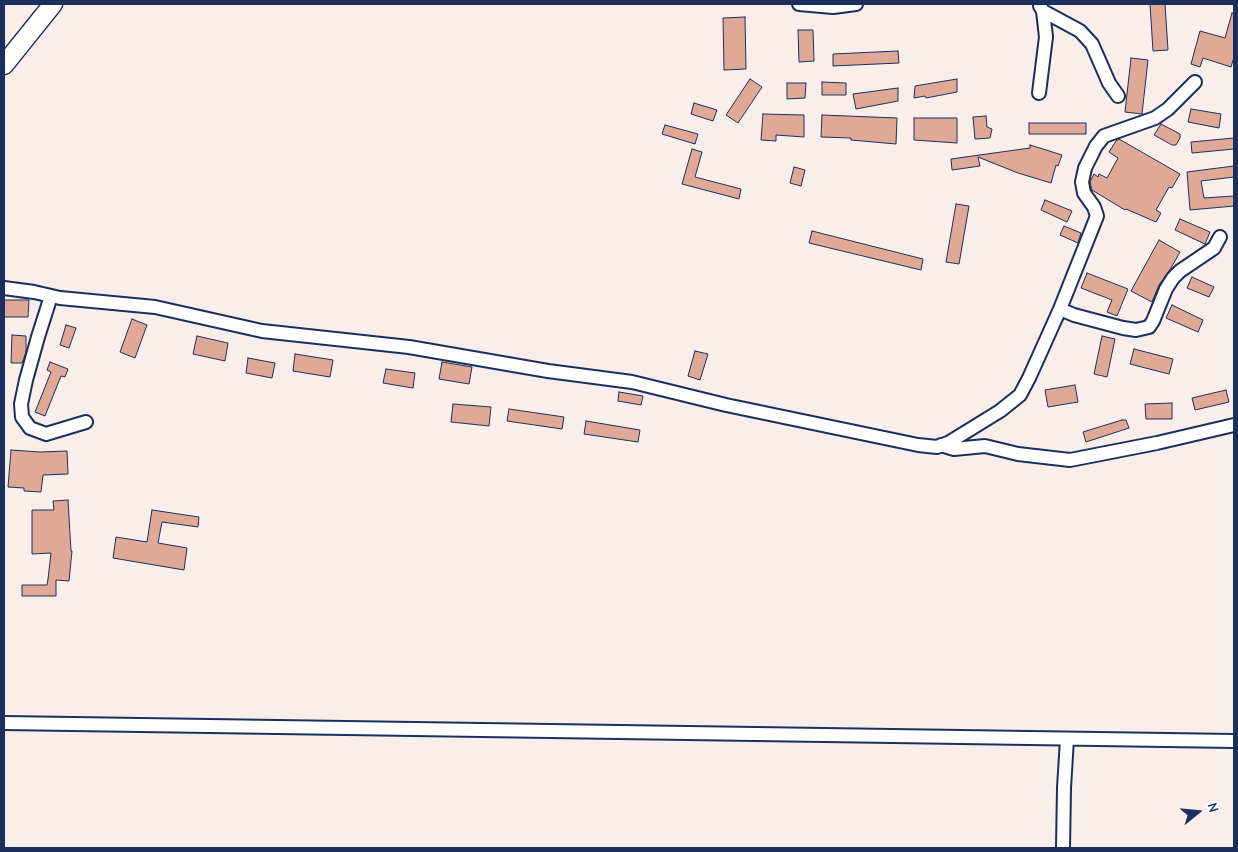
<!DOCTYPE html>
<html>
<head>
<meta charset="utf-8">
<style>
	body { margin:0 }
	#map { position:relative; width:1238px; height:852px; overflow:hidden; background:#f9eeea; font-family:"Comic Neue",sans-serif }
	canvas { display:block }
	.frame { position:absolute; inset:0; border:5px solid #1b2f5e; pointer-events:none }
	.north { position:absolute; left:1173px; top:787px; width:50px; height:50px; -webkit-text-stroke:4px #fff; paint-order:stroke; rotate:73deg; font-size:14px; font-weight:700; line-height:20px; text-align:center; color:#1b2f5e }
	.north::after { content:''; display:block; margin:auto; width:18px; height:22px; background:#1b2f5e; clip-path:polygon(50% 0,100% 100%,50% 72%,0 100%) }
</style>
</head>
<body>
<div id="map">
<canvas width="1238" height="852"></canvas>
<div class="frame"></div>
<div class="north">N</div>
</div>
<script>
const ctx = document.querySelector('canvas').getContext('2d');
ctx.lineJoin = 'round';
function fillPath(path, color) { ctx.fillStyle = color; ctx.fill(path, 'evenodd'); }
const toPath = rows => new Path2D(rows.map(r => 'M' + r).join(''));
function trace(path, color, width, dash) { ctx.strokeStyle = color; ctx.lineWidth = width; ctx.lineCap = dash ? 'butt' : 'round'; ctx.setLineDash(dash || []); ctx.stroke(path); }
const building = toPath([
	[1150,4,1165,4,1168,50,1153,51,1150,4],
	[1232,13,1234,14,1234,57,1231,67,1203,58,1200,67,1191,64,1200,31,1225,38,1232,13],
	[745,17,746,69,724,70,723,18,745,17],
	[798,30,813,30,814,61,799,62,798,30],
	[898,51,899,63,833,66,833,54,898,51],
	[1131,58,1148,60,1142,114,1125,112,1131,58],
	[750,79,762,87,738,123,726,115,750,79],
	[957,79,957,92,926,98,925,96,914,98,915,86,957,79],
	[822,82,846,83,846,95,822,95,822,82],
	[787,83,806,83,805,98,787,99,787,83],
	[898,88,898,101,856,109,853,94,898,88],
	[694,103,717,110,713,121,691,114,694,103],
	[1191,109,1221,114,1219,128,1188,122,1191,109],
	[763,114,804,115,804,137,776,135,776,141,761,140,763,114],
	[822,115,897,118,896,144,851,140,851,138,821,137,822,115],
	[986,116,987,127,992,129,990,138,975,139,973,117,986,116],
	[914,118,957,118,957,143,914,140,914,118],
	[1029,123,1086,123,1086,134,1029,134,1029,123],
	[1161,124,1180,134,1180,138,1176,145,1172,145,1154,135,1161,124],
	[665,125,698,134,695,144,662,134,665,125],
	[1234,138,1234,149,1192,153,1191,142,1234,138],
	[1119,139,1180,174,1172,188,1169,187,1156,210,1161,213,1156,222,1126,209,1125,210,1092,190,1090,182,1094,174,1098,177,1099,174,1107,178,1118,158,1109,152,1116,141,1119,139],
	[1030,145,1062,155,1058,166,1056,165,1051,183,1018,173,978,157,980,166,952,170,951,159,1030,148,1030,145],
	[692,149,702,152,695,177,741,189,739,199,682,184,692,149],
	[1234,166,1234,177,1201,181,1204,198,1234,196,1234,206,1190,210,1187,172,1234,166],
	[794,167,805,170,801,186,790,183,794,167],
	[1045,200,1072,211,1067,222,1041,210,1045,200],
	[956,204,969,206,959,264,946,262,956,204],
	[1180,219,1210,232,1205,244,1175,230,1180,219],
	[1064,226,1081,233,1078,243,1060,235,1064,226],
	[812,231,923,259,921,270,809,243,812,231],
	[1159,240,1180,252,1171,268,1159,285,1152,302,1131,291,1159,240],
	[1087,273,1128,289,1117,316,1107,312,1112,300,1081,288,1087,273],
	[1192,277,1214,287,1209,297,1187,288,1192,277],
	[4,300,29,300,28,317,4,317,4,300],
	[1172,305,1203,320,1198,332,1166,318,1172,305],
	[132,319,147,325,135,358,120,352,132,319],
	[66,325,76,328,69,348,60,345,66,325],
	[12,335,26,336,26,352,22,363,11,363,12,335],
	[197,336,228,343,225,361,193,354,197,336],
	[1102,336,1115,339,1107,377,1094,374,1102,336],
	[1134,349,1173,359,1169,374,1130,364,1134,349],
	[695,351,708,354,700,380,688,376,695,351],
	[295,354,333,360,330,377,293,371,295,354],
	[248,358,275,363,272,378,246,373,248,358],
	[50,362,68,369,65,377,61,376,45,416,35,412,51,372,47,370,50,362],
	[442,362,472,367,469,384,439,379,442,362],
	[386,369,415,373,413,388,383,383,386,369],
	[1075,385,1078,402,1048,407,1045,390,1075,385],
	[1226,390,1229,402,1195,410,1192,398,1226,390],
	[619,392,643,396,641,405,618,401,619,392],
	[1172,403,1172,419,1146,419,1145,404,1172,403],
	[453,404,491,407,489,426,451,422,453,404],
	[509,409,564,417,562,429,507,421,509,409],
	[1122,420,1126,420,1129,428,1086,442,1083,432,1122,420],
	[586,421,640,430,638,442,584,434,586,421],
	[11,450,40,452,67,451,68,474,43,475,41,492,24,491,24,488,8,487,11,450],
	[68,500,71,551,72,551,69,581,56,580,56,596,22,596,22,585,47,585,48,579,51,553,32,554,32,510,54,510,53,501,68,500],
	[152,510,199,517,198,527,162,522,158,543,187,548,184,570,113,558,116,537,147,542,152,510]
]);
const street = toPath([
	[799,4,833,7,856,4],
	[1043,11,1080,31,1092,44,1109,83,1118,96],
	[1039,93,1046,37,1043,11,1040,6],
	[4,288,34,292,60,298,155,307,262,331,409,347,548,371,632,382,726,405,918,445,937,447,948,443,1000,411,1020,395,1029,378,1060,309,1097,216,1094,207,1084,193,1082,182,1085,168,1096,146,1104,136,1155,118,1168,109,1195,82],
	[51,296,38,337,26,380,21,404,22,417,30,428,46,434,86,422],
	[1060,309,1074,315,1123,328,1136,330,1149,327,1153,321,1166,289,1173,278,1180,271,1214,248,1220,237],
	[941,445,954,449,985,446,1018,454,1070,460,1157,443,1234,425],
	[4,723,1234,741],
	[1063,848,1064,788,1067,739]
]);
const secondary = toPath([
	[4,65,53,4]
]);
fillPath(building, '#dfa996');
trace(building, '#1b2f5e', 1);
trace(street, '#1b2f5e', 16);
trace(secondary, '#1b2f5e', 21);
trace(street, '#fff', 12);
trace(secondary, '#fff', 18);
</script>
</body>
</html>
